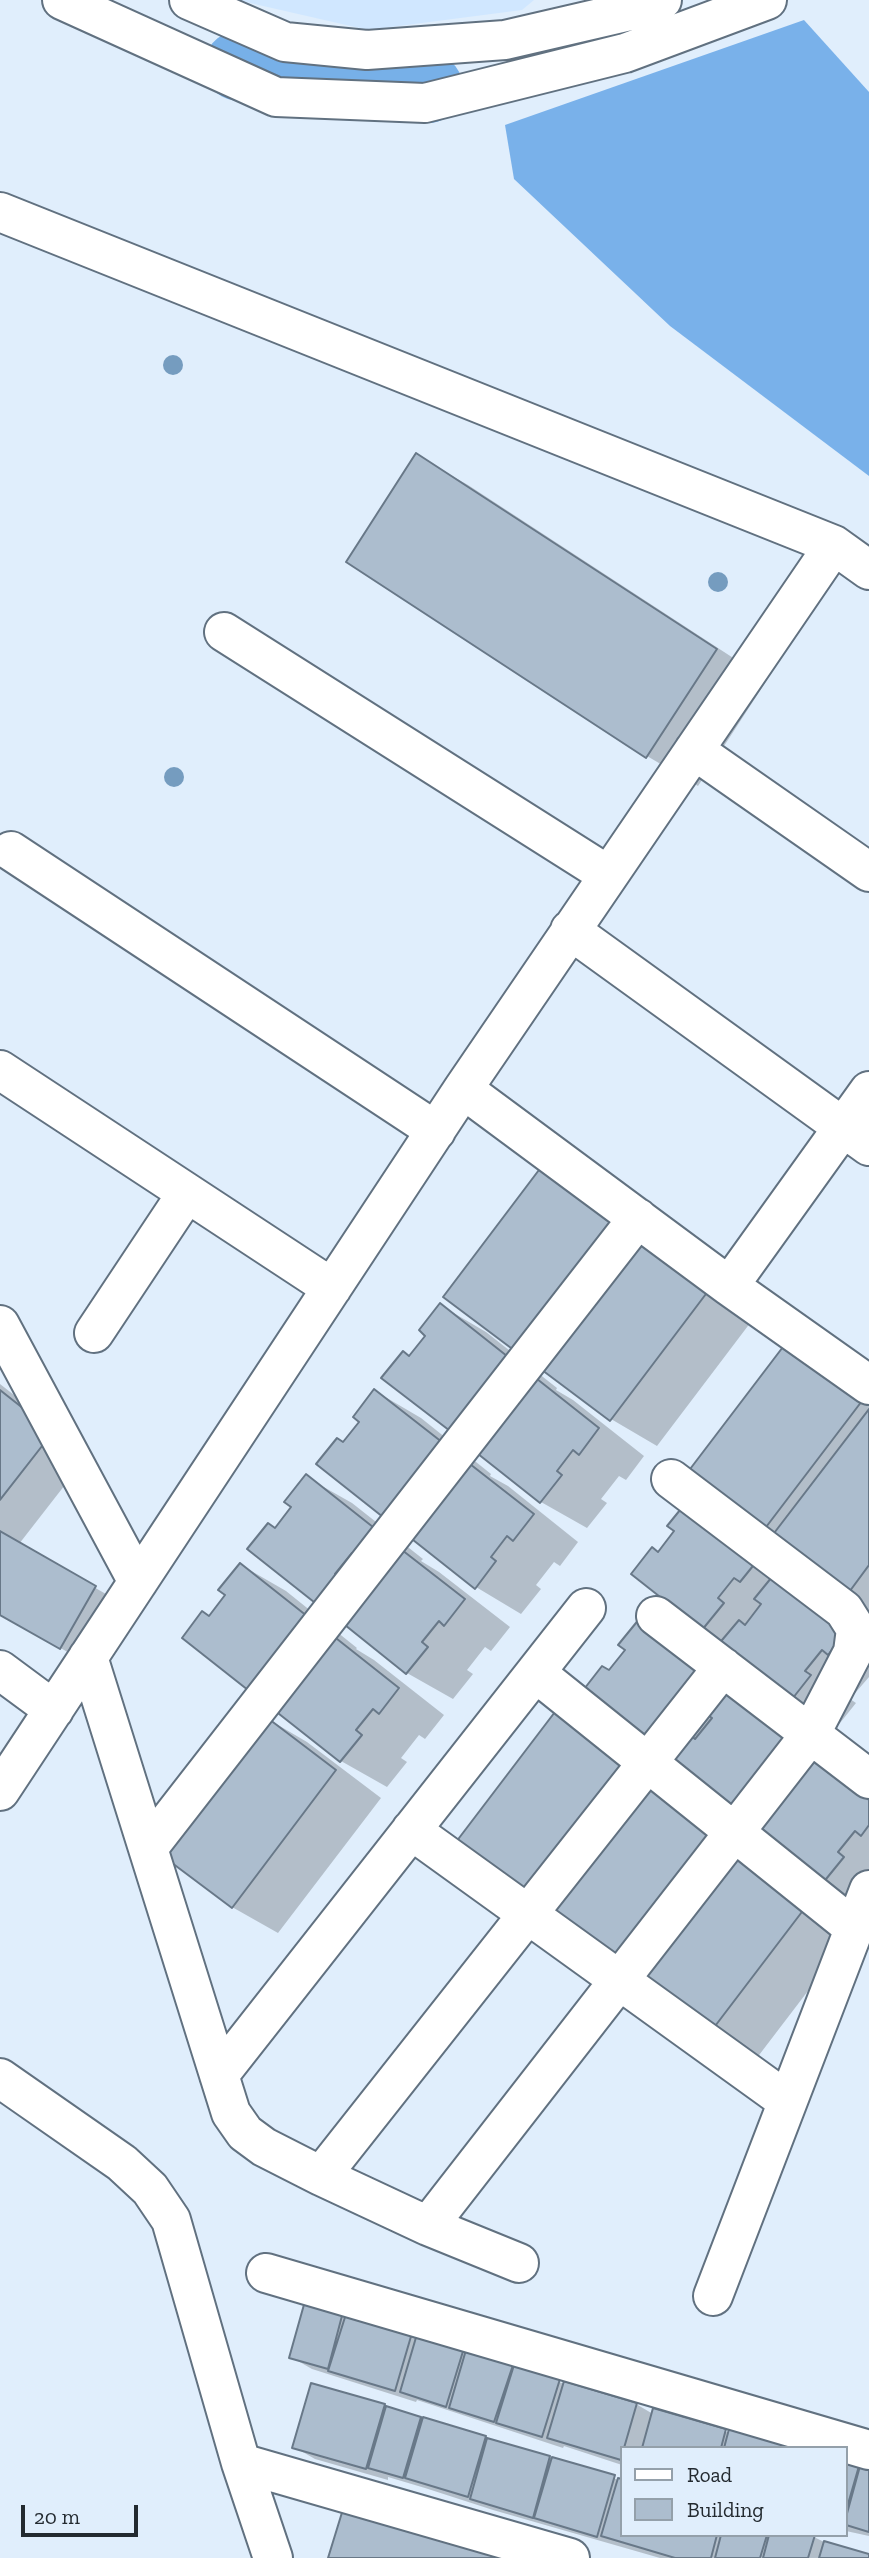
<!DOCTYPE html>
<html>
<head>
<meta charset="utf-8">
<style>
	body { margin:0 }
	#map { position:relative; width:869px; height:2558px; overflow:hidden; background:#e0eefc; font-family:"Zilla Slab",serif }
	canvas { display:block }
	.legend { position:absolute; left:620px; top:2446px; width:228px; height:91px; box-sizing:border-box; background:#e0eefc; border:2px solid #94a0aa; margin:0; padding:9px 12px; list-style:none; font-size:21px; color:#232a30 }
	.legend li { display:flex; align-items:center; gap:14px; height:35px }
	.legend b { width:35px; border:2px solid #94a0aa }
	.scale { position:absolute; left:21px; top:2505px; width:117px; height:32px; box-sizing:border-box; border:4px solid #232a30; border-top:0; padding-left:9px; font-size:21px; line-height:24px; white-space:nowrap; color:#232a30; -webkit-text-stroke:5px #e0eefc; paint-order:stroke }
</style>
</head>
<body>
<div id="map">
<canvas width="869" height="2558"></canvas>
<ul class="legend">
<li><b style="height:9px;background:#fff"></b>Road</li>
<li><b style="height:19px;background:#acbdce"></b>Building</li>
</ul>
<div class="scale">20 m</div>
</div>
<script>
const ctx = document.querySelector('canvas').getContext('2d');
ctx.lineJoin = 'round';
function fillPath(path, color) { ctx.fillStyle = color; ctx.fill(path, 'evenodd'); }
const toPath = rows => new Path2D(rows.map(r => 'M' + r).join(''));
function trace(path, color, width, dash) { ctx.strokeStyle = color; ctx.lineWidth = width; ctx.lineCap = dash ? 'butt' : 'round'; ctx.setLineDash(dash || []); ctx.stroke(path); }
const built = toPath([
	[237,0,534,0,522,10,368,30]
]);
const forest = toPath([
	[804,20,869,92,869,476,670,326,514,179,505,125]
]);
const shadow = toPath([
	[417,456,468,485,767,680,698,786,647,756],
	[549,1160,760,1310,657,1446,611,1419],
	[440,1305,486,1332,557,1388,556,1390,573,1400,644,1456,626,1480,619,1476,601,1499,607,1503,587,1528,541,1502,471,1446,410,1357,428,1335],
	[0,1384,89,1454,19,1544,125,1605,90,1665,0,1613],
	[375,1391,421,1418,491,1474,490,1476,508,1486,578,1542,560,1566,554,1562,536,1585,541,1589,521,1614,476,1587,344,1444,362,1422],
	[869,1393,869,1611,845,1597,687,1477],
	[306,1477,352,1503,423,1559,421,1561,439,1572,510,1627,491,1651,485,1647,467,1670,473,1674,453,1699,407,1673,276,1529,293,1507],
	[689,1502,869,1637,869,1677,850,1699,856,1703,836,1728,790,1702,724,1641,703,1629,659,1553,676,1531],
	[241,1565,286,1591,357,1648,356,1649,374,1660,444,1715,425,1739,419,1735,401,1758,407,1762,387,1787,341,1761,210,1617,227,1595],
	[627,1650,869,1792,869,1909,823,1883,610,1672],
	[562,1706,856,1928,753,2063,707,2036],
	[261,1715,307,1742,381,1798,278,1933,232,1907],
	[306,2304,418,2339,418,2336,565,2384,636,2404,653,2414,654,2410,730,2433,788,2448,622,2448,622,2465,564,2446,563,2448,417,2400,416,2402,312,2369,291,2357],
	[384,2406,424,2421,485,2437,622,2481,622,2535,810,2535,826,2543,869,2556,869,2558,660,2558,493,2510,425,2488,388,2477,388,2480,315,2459,294,2447],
	[846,2465,869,2470,869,2536,846,2531]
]);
const river = toPath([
	[239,66,428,88]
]);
const building = toPath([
	[416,453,717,649,646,758,346,562,416,453],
	[548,1158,624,1216,519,1354,443,1297,548,1158],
	[639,1225,715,1282,610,1421,534,1364,639,1225],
	[440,1303,512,1360,492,1387,486,1382,470,1403,475,1407,454,1434,381,1378,403,1351,409,1356,425,1336,419,1330,440,1303],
	[789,1339,865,1397,760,1535,684,1477,789,1339],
	[527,1371,599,1428,579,1455,573,1450,557,1471,562,1475,540,1503,468,1446,527,1371],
	[374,1389,447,1446,388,1521,316,1464,337,1438,343,1442,359,1422,353,1417,374,1389],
	[0,1390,53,1432,0,1500,0,1390],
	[869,1409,869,1565,844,1599,768,1541,869,1409],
	[461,1457,534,1514,513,1541,507,1536,491,1557,496,1561,475,1589,403,1532,461,1457],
	[306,1474,378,1531,357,1558,352,1553,335,1574,341,1579,319,1606,247,1549,268,1523,275,1528,291,1507,284,1502,306,1474],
	[689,1499,761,1556,740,1582,734,1578,718,1598,724,1603,702,1630,631,1574,652,1547,658,1552,674,1531,667,1526,689,1499],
	[0,1531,96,1586,60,1649,0,1615,0,1531],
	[393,1543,465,1599,444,1626,439,1621,422,1642,428,1647,406,1674,335,1617,393,1543],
	[240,1563,312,1620,253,1694,182,1638,202,1611,209,1616,225,1595,218,1590,240,1563],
	[776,1572,848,1629,828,1655,822,1650,805,1671,811,1675,789,1703,717,1646,739,1620,745,1625,761,1604,754,1599,776,1572],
	[640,1618,712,1675,653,1749,581,1693,602,1666,609,1670,625,1650,618,1645,640,1618],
	[327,1631,399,1688,379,1714,373,1709,356,1730,362,1735,340,1762,269,1706,327,1631],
	[727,1686,799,1743,740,1818,668,1761,689,1734,695,1739,712,1718,705,1713,727,1686],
	[561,1704,637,1761,532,1900,456,1842,561,1704],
	[261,1713,336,1770,232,1908,156,1851,261,1713],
	[809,1753,869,1800,869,1825,861,1836,855,1831,838,1852,844,1857,822,1884,751,1828,809,1753],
	[652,1775,727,1832,622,1970,547,1913,652,1775],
	[735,1842,811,1900,706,2038,631,1980,735,1842],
	[305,2301,343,2312,328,2369,289,2358,305,2301],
	[346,2314,412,2333,395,2391,328,2371,346,2314],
	[417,2334,464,2348,446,2407,400,2392,417,2334],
	[466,2350,513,2365,494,2422,449,2408,466,2350],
	[514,2365,560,2379,542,2437,496,2423,514,2365],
	[564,2381,637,2403,624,2448,622,2448,621,2460,547,2438,564,2381],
	[311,2383,385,2404,366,2469,292,2448,311,2383],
	[386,2406,421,2417,403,2478,368,2468,386,2406],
	[653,2408,726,2429,721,2448,642,2448,653,2408],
	[423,2417,486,2436,468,2497,405,2478,423,2417],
	[729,2429,793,2447,793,2448,724,2448,729,2429],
	[487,2438,550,2456,533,2518,470,2499,487,2438],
	[552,2457,615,2475,597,2537,534,2518,552,2457],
	[846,2463,859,2466,846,2511,846,2463],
	[860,2466,869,2469,869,2532,846,2525,846,2517,860,2466],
	[618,2478,622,2479,622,2535,717,2535,711,2558,675,2558,601,2536,618,2478],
	[344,2506,501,2555,500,2558,328,2558,344,2506],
	[721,2535,767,2535,760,2558,715,2558,721,2535],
	[769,2535,815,2535,808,2558,763,2558,769,2535],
	[824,2541,869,2554,869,2558,819,2558,824,2541]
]);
const minor = toPath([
	[62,0,276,97,425,103,625,53,767,0],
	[189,0,285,42,367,50,505,40,643,8,662,0],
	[0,212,834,545,869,570],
	[224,632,608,875],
	[694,750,869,872],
	[11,851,436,1131],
	[570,930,869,1146],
	[0,1070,332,1288],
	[463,1089,729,1286,869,1385],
	[729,1286,869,1091],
	[0,1325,138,1582],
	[94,1333,187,1193],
	[656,1616,869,1779],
	[88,1657,231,2113,245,2133,264,2147,321,2176,428,2226,519,2263],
	[0,1670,54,1710],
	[536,1673,854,1928],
	[0,1791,463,1089,834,545],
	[411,1830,787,2101],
	[148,1848,638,1218],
	[219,2075,586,1608],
	[0,2078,122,2163,150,2189,171,2220,241,2463,273,2558],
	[321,2176,723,1667],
	[428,2226,810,1735,853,1652,856,1629,844,1610,671,1479],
	[266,2273,869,2450],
	[713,2296,869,1890],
	[241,2463,570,2558]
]);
const trees = [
	[173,365],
	[718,582],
	[174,777]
];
fillPath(built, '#d0e7ff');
fillPath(forest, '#79b1ea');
fillPath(shadow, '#0003');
trace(river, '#77b0e8', 70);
fillPath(building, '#acbdce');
trace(building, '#687888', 2);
trace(minor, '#617180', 42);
trace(minor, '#fff', 38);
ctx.fillStyle = '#759cbf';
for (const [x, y] of trees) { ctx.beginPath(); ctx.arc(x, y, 10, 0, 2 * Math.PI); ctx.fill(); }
</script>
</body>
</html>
